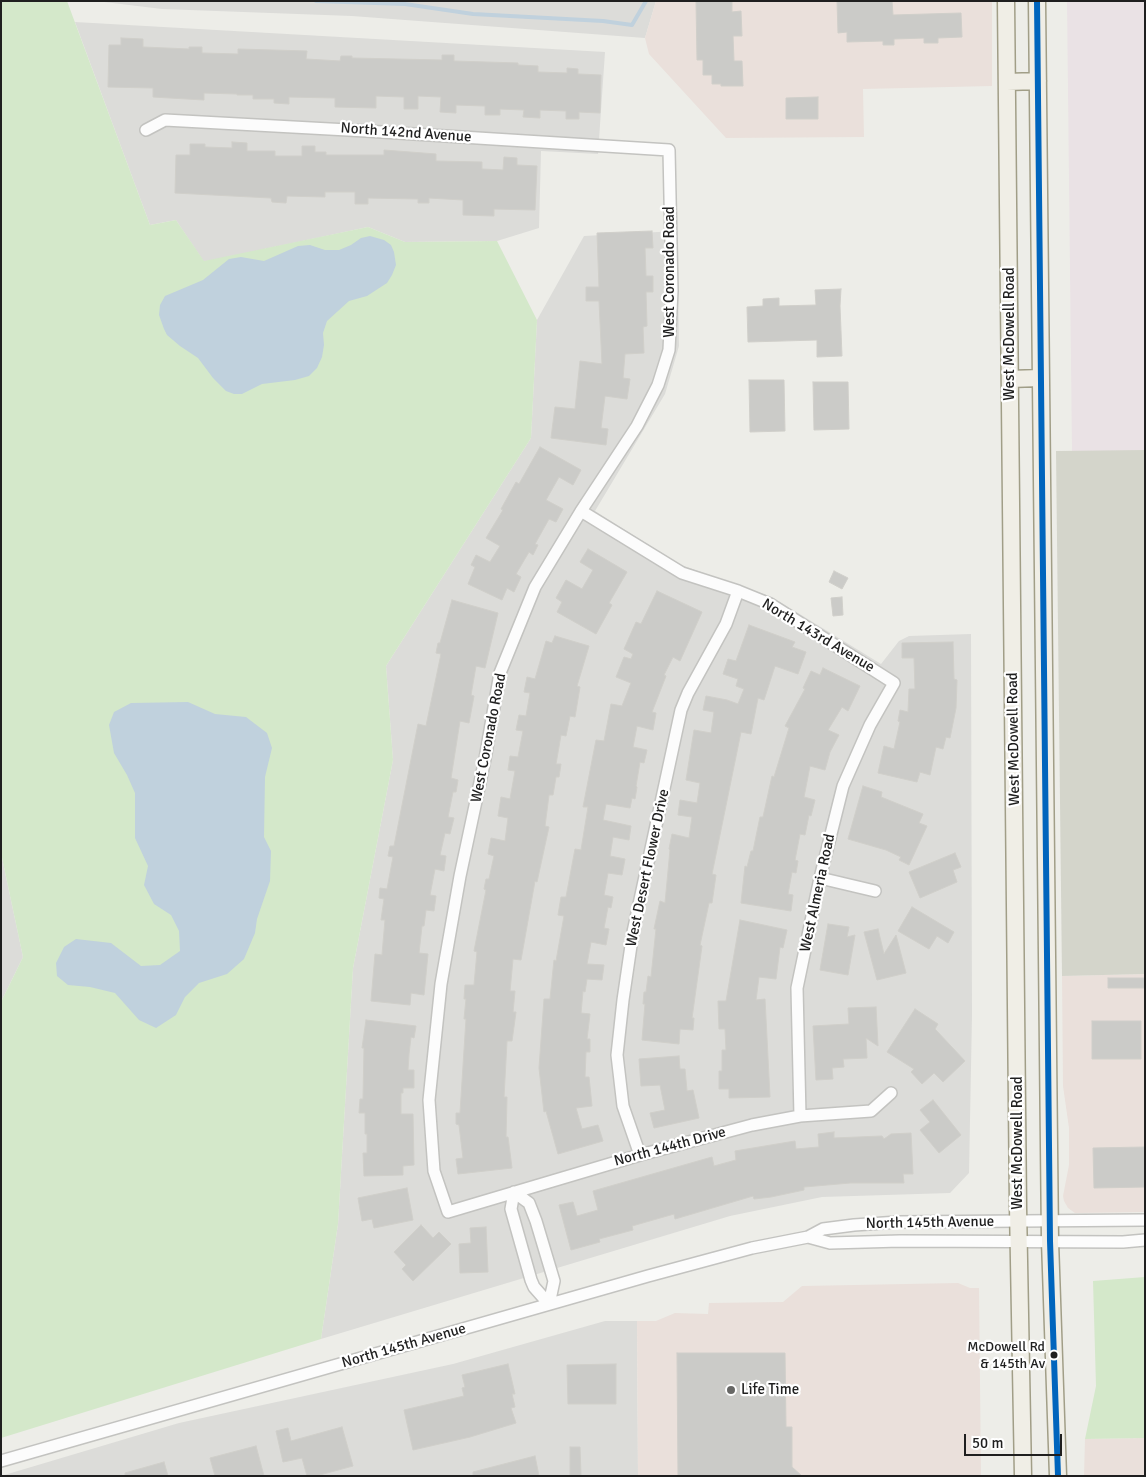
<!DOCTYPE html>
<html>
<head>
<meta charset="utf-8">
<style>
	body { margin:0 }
	#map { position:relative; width:1146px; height:1477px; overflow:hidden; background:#edede8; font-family:Signika,sans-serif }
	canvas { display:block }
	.frame { position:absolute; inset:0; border:2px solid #1f1f1f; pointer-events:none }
	.scale { position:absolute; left:964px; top:1434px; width:98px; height:22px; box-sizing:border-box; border:2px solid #1f1f1f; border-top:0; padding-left:6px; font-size:15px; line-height:18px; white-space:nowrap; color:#1f1f1f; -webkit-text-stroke:4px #fff; paint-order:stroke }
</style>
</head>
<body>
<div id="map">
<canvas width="1146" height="1477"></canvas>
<div class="frame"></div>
<div class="scale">50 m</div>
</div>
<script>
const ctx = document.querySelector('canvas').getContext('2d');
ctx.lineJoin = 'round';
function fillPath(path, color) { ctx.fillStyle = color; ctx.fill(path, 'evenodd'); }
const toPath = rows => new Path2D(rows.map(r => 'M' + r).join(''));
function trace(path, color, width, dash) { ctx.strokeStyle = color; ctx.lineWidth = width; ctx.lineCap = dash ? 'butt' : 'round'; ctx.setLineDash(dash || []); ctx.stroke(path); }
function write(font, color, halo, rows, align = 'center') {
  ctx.font = font + ' Signika,sans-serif'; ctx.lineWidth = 4.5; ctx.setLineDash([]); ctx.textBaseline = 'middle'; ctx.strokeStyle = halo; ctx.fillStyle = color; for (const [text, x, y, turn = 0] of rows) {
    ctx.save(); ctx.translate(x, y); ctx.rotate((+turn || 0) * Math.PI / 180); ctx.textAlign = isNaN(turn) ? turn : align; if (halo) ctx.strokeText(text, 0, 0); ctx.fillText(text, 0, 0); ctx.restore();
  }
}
const residential = toPath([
	[96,1,656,1,645,38,352,16,162,9],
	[75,22,605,52,598,154,541,151,539,228,497,241,405,242,368,227,204,262,176,220,150,225],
	[677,231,679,346,665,394,595,511,681,565,772,597,881,664,899,641,909,636,971,634,972,1015,969,1173,950,1193,822,1197,730,1216,321,1339,338,1224,353,968,393,760,386,666,531,438,537,320,584,236],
	[1,853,23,957,1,1002],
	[605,1321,637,1321,638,1476,1,1476,179,1423,453,1364]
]);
const commercial = toPath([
	[656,1,992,1,992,86,863,89,864,137,726,138,649,54,645,38],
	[1145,974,1145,1212,1075,1213,1068,1208,1064,1201,1063,1196,1069,1165,1069,1128,1063,1086,1062,976],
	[958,1283,970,1288,979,1288,981,1476,638,1476,637,1321,656,1321,675,1313,708,1314,709,1303,783,1302,802,1286],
	[1145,1438,1145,1476,1084,1476,1085,1439]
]);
const industrial = toPath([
	[1067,1,1145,1,1145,451,1072,452]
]);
const construction = toPath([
	[1145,450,1145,974,1062,976,1056,451]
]);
const grass = toPath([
	[1,1,67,1,150,225,176,220,204,261,368,227,405,242,497,241,537,320,531,438,386,666,393,760,353,968,338,1224,321,1339,1,1438,1,1002,23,957,1,853],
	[1145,1277,1145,1438,1085,1439,1096,1386,1093,1281]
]);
const water = toPath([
	[370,236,384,240,391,245,394,252,396,265,392,275,387,283,367,296,349,301,327,321,323,333,324,345,322,357,317,368,309,376,295,380,262,384,242,394,234,394,226,391,213,378,198,358,180,346,167,335,164,329,159,315,160,305,165,296,203,280,229,259,241,257,264,261,298,246,310,245,325,250,339,250,351,245,361,238],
	[188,702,215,714,246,717,267,733,272,748,265,777,264,837,271,851,270,881,257,919,255,933,244,959,227,974,199,983,185,997,176,1015,156,1028,139,1020,115,993,90,987,68,985,57,976,56,963,64,947,76,939,111,943,141,966,160,965,180,951,179,931,171,915,154,904,144,885,148,866,135,838,135,793,127,775,114,753,109,725,114,712,131,703]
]);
const stream = toPath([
	[316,1,405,4,473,14,603,21,632,25,646,1]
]);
const building = toPath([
	[696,1,732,1,732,12,741,11,742,36,733,36,734,61,742,61,743,86,721,86,721,84,712,84,712,75,703,75,703,60,697,60,696,1],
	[837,1,892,1,893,15,961,13,962,37,938,38,938,43,924,43,924,38,894,39,894,45,883,45,883,41,847,42,847,32,838,33,837,1],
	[121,38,143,39,143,47,189,49,189,47,202,47,202,53,238,54,238,49,307,51,306,59,340,61,341,56,352,56,352,58,442,60,442,55,454,55,454,61,518,63,518,65,538,66,538,72,567,73,567,68,578,69,578,74,601,75,600,113,579,112,579,119,566,119,566,111,540,110,540,118,523,117,524,110,500,109,500,115,485,115,485,106,456,105,456,113,440,112,441,97,418,96,418,109,404,109,404,97,376,96,376,108,335,107,335,98,289,97,289,104,274,103,274,99,253,99,253,95,237,95,237,94,204,93,204,100,153,97,153,88,108,87,109,45,121,45,121,38],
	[818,97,818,119,786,119,786,98,818,97],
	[232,142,247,143,247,151,275,151,275,156,302,156,302,146,315,146,315,152,326,152,326,155,384,155,384,150,436,154,436,161,482,162,482,169,503,170,504,157,517,158,517,165,537,166,535,210,494,209,494,216,463,215,463,200,429,198,429,203,418,203,418,199,368,198,368,204,355,204,355,192,325,192,325,197,287,196,286,203,272,202,271,198,175,193,176,155,190,155,190,144,205,144,205,147,232,148,232,142],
	[652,231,653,248,645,248,646,276,653,276,653,292,646,292,647,326,643,327,644,353,625,354,623,378,630,379,627,399,605,396,601,428,608,429,606,445,551,438,555,407,575,409,580,361,602,364,599,301,586,301,586,287,599,287,597,233,652,231],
	[841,289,840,306,842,356,817,357,817,340,748,342,747,307,763,306,763,299,779,298,779,306,816,305,815,290,841,289],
	[749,380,784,380,785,431,750,432,749,380],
	[813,382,848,382,849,429,814,430,813,382],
	[540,447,581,470,573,485,559,477,546,500,563,509,556,522,549,519,535,544,538,545,533,555,529,552,516,574,521,577,514,592,507,588,502,600,468,584,475,567,471,565,476,555,490,562,500,546,486,538,503,510,501,509,516,482,519,484,540,447],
	[588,549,627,572,609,603,612,605,596,634,557,612,562,602,556,598,566,580,582,589,593,570,580,562,588,549],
	[834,571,848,578,842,589,829,582,834,571],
	[657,591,702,612,680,661,673,657,664,675,666,676,652,712,656,713,653,730,637,726,633,747,647,750,644,763,640,762,636,786,637,787,635,799,632,798,630,808,606,804,603,820,631,826,629,840,613,837,610,856,625,859,622,875,608,873,604,895,613,897,611,908,608,907,604,928,609,929,606,945,591,942,587,964,604,965,602,980,587,979,585,992,583,991,581,1013,590,1014,587,1039,590,1039,590,1052,586,1052,585,1077,589,1077,592,1106,576,1108,582,1129,598,1125,603,1141,558,1154,546,1111,544,1112,539,1068,544,999,550,999,554,960,556,961,564,916,558,915,561,897,566,897,575,849,581,850,588,807,583,807,596,740,604,741,611,704,622,706,631,683,616,677,624,657,631,659,633,654,624,649,636,622,641,624,657,591],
	[842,597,843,615,833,616,831,598,842,597],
	[452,600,498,613,485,668,476,666,471,695,474,696,469,723,460,721,451,778,458,780,456,792,453,792,448,817,454,818,450,834,445,833,440,855,446,856,444,871,435,869,430,895,436,896,434,911,426,910,424,926,422,926,419,953,428,954,424,995,411,993,410,1005,371,1001,375,954,382,955,385,920,381,920,384,899,379,898,380,888,387,889,393,857,388,856,390,846,394,846,418,724,426,726,441,654,436,653,438,643,440,643,452,600],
	[749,625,795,642,792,647,806,652,798,674,775,666,764,700,758,698,751,734,741,732,712,874,716,875,712,903,709,903,700,945,702,946,692,1018,694,1018,693,1030,680,1029,679,1044,642,1040,645,1004,643,1004,644,992,646,992,648,976,651,977,656,929,654,929,660,901,665,903,670,850,669,849,672,834,689,838,692,817,678,815,680,800,697,803,700,783,686,780,694,730,711,733,714,712,703,710,706,696,727,700,738,704,744,689,736,686,738,679,723,674,728,659,736,661,749,625],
	[555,636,589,646,577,686,580,687,575,717,570,716,566,736,561,735,556,764,561,764,559,777,556,777,553,795,549,795,545,826,549,827,547,836,537,882,535,881,521,960,513,959,510,991,515,991,513,1012,516,1012,512,1041,507,1041,504,1097,507,1097,506,1137,508,1137,512,1168,458,1174,456,1159,463,1158,459,1125,456,1124,456,1113,460,1113,466,1019,464,1019,466,999,464,999,465,985,474,985,477,952,474,951,486,890,484,889,486,879,489,879,494,856,488,854,491,838,505,841,508,818,498,816,501,797,510,799,515,771,508,770,510,756,518,757,523,731,516,730,519,715,526,716,530,693,524,692,527,677,535,679,546,641,552,643,555,636],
	[953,642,954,679,957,680,956,708,950,738,946,737,943,749,936,747,930,775,920,772,917,782,878,773,884,746,894,749,900,722,898,721,900,710,908,712,909,689,915,689,914,658,902,658,902,643,953,642],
	[823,668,860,686,848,711,842,707,828,730,839,735,830,752,825,770,810,766,804,797,815,800,811,816,809,815,805,835,800,834,795,860,798,861,796,873,792,872,788,894,793,895,791,911,741,903,745,866,747,867,751,851,753,851,760,817,763,817,772,776,774,777,789,728,785,726,805,689,803,688,811,671,820,675,823,668],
	[863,786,882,792,881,797,923,814,919,823,927,826,909,865,899,860,901,857,886,850,848,839,863,786],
	[955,853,961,867,953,870,957,882,920,898,909,872,955,853],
	[912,907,954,932,948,943,937,936,929,949,898,931,912,907],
	[740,920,787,930,783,948,780,947,776,979,759,977,756,1000,765,999,770,1097,729,1098,729,1089,719,1089,719,1071,722,1071,722,1050,726,1050,725,1029,719,1029,718,1001,726,1001,740,920],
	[828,924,849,927,847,937,855,935,848,975,820,970,828,924],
	[878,929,884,954,896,935,906,973,877,980,864,932,878,929],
	[1108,978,1145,978,1145,988,1108,988,1108,978],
	[876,1007,878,1046,866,1038,867,1058,843,1059,844,1067,832,1068,833,1079,816,1080,813,1026,849,1024,848,1008,876,1007],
	[915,1009,938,1024,935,1029,965,1061,943,1082,934,1073,922,1084,911,1072,914,1069,887,1052,915,1009],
	[366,1020,416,1026,414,1038,411,1037,409,1054,408,1070,414,1070,414,1088,403,1088,403,1093,401,1093,401,1114,413,1114,414,1165,403,1166,403,1175,364,1176,363,1153,367,1153,367,1134,365,1134,365,1113,359,1113,360,1099,363,1099,364,1048,362,1048,366,1020],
	[1092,1021,1141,1021,1141,1059,1092,1059,1092,1021],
	[679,1056,680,1069,685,1069,687,1091,693,1090,699,1118,654,1128,650,1113,665,1110,660,1085,641,1086,639,1059,679,1056],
	[933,1100,961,1135,939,1153,920,1130,930,1122,920,1110,933,1100],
	[834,1132,834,1138,882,1136,884,1139,891,1134,911,1133,913,1174,903,1174,904,1183,850,1183,804,1187,804,1190,771,1197,754,1199,753,1196,675,1219,674,1214,632,1226,633,1230,599,1239,600,1242,571,1250,559,1205,573,1202,577,1216,598,1210,593,1191,712,1157,714,1166,736,1160,735,1151,795,1141,796,1149,819,1147,818,1134,834,1132],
	[1145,1147,1145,1187,1094,1188,1093,1148,1145,1147],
	[407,1188,413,1220,374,1228,372,1219,362,1221,358,1198,407,1188],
	[421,1225,433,1238,439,1232,451,1244,413,1281,402,1269,406,1265,394,1252,421,1225],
	[486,1227,488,1272,460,1273,459,1244,471,1243,470,1228,486,1227],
	[677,1353,785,1353,786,1427,792,1427,792,1467,802,1476,678,1476,677,1353],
	[508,1364,515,1394,512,1394,515,1407,511,1408,516,1423,470,1437,413,1450,404,1410,464,1396,462,1388,465,1387,462,1375,508,1364],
	[616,1364,616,1404,568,1404,567,1365,616,1364],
	[342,1427,353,1466,316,1476,307,1476,302,1458,283,1462,276,1431,288,1428,291,1441,342,1427],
	[256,1446,264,1476,215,1476,210,1458,256,1446],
	[570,1447,580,1447,581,1476,570,1476,570,1447],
	[535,1456,539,1476,473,1476,473,1472,535,1456],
	[164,1462,168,1476,125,1476,125,1473,164,1462]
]);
const minor = toPath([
	[146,130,165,120,366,131,669,150,672,291,669,350,658,385,637,426,581,511,535,587,500,673,485,759,460,876,441,984,429,1100,434,1171,448,1212,640,1155,752,1125,800,1116,871,1111,891,1093],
	[581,511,682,573,738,591,770,604,894,683,870,725,843,786,820,878,797,988,800,1116],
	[820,878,875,891],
	[640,1155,623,1106,617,1055,623,1000,633,932,681,710,688,693,726,624,738,591],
	[514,1192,529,1203,536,1221,554,1281,549,1304,534,1287,531,1280,511,1209,514,1192],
	[808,1237,830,1243,900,1241,1123,1242,1145,1240],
	[1,1461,648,1276,752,1248,808,1237,823,1229,854,1225,898,1222,1145,1220]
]);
const primary = toPath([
	[1006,1,1018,1207,1023,1476],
	[1037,1,1050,1241,1058,1476],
	[1007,82,1038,81],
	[1010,379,1040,378]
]);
const bus1 = toPath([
	[1037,1,1050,1241,1058,1476]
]);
const markers = [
	[1054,1355,4.5,"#1f1f1f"],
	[731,1390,5,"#676765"]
];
const busNames = [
	["McDowell Rd",1045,1347],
	["& 145th Av",1045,1364]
];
const streetNames = [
	["North 142nd Avenue",406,133,4],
	["West Coronado Road",670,272,-90],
	["West McDowell Road",1010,334,-90],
	["North 143rd Avenue",818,636,31],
	["West Coronado Road",489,738,-79],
	["West McDowell Road",1014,739,-91],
	["West Desert Flower Drive",648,868,-78],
	["West Almeria Road",818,893,-78],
	["West McDowell Road",1018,1143,-90],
	["North 144th Drive",670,1147,-15],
	["North 145th Avenue",930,1223,-1],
	["North 145th Avenue",404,1346,-16]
];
const poiNames = [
	["Life Time",741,1390]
];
fillPath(residential, '#dcdcd9');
fillPath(commercial, '#eae0db');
fillPath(industrial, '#eae2e5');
fillPath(construction, '#d4d5cb');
fillPath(grass, '#d4e8ca');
fillPath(water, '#c0d1dd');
trace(stream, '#c0d1dd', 4);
fillPath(building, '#cbcbc8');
trace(building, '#d0cfca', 1);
trace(minor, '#c3c3c0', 14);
trace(primary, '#a19e87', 19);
trace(minor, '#fcfcfc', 11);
trace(primary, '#f0eee6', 16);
trace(bus1, '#0065bd', 6);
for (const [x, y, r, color] of markers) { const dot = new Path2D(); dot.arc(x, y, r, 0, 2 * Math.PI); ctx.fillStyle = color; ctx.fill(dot); trace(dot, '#fff', 2); }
write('14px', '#1f1f1f', '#fff', busNames, 'right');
write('15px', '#1f1f1f', '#fff', streetNames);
write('15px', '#1f1f1f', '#fff', poiNames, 'left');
</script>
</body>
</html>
